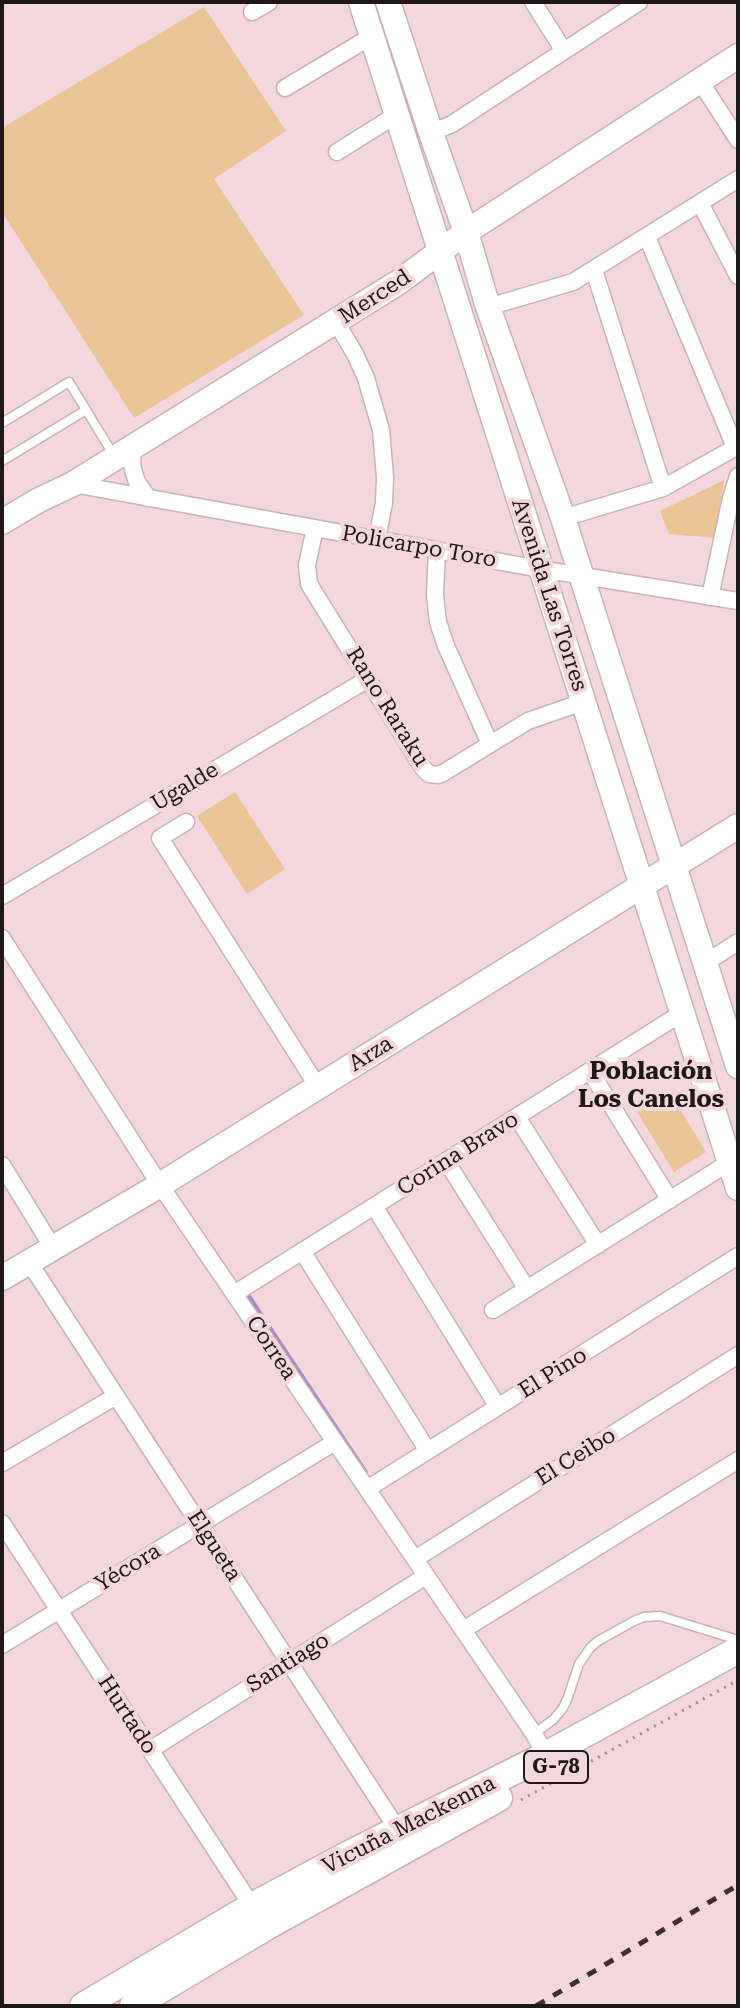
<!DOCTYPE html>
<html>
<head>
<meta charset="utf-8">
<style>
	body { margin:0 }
	#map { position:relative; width:740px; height:2008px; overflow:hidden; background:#f2d8dc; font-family:"Roboto Serif",serif }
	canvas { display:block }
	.frame { position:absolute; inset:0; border:4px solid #201718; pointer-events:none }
</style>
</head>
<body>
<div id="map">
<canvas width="740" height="2008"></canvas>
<div class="frame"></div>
</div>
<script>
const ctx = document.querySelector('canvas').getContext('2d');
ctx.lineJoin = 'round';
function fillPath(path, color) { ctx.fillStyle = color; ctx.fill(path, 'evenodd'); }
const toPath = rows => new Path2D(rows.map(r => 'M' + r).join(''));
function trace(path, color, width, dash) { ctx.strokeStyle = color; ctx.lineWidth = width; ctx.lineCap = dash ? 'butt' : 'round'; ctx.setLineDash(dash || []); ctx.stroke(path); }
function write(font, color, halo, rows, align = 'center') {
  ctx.font = font + ' "Roboto Serif",serif'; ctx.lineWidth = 8; ctx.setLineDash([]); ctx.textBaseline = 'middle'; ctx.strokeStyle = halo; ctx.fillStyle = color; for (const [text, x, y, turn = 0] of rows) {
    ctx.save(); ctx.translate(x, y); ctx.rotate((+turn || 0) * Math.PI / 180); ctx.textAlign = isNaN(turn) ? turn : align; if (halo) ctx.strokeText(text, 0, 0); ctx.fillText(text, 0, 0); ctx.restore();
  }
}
const green = toPath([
	[204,7,286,131,214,179,304,315,134,418,2,212,2,128],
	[724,480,715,538,669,534,660,511],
	[235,792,285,869,247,894,197,816],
	[669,1091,706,1152,674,1172,637,1112]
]);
const stream = toPath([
	[249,1297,365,1472]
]);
const path = toPath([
	[521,1800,738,1680]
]);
const lane = toPath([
	[2,423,69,382,113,454],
	[2,461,86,410],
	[534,1734,554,1719,563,1708,568,1697,579,1664,590,1648,598,1641,634,1621,644,1617,660,1616,738,1640]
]);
const street = toPath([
	[533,2,564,51],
	[252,12,269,2],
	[700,81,738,140],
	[285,88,372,36],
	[431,133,452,124,639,2],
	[337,152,396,115],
	[700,203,738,276],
	[647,237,735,447],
	[594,270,663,488],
	[488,307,573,282,738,179],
	[336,322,355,354,366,378,381,430,385,477,384,503,377,539],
	[133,447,132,464,134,473,137,482,148,498],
	[73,484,540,569,738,601],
	[563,518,663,488,738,446],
	[315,528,307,565,309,584,423,768,429,774,438,775,443,773,528,721,583,702],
	[437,550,435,595,438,622,446,646,490,744],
	[710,597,731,498,738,476],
	[186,822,160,838,318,1087],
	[2,896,368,679],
	[2,938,160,1185,534,1734,546,1755],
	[705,963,738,942],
	[590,1071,670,1200],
	[517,1117,598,1245],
	[446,1161,527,1289],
	[2,1165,53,1248],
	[374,1206,498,1407],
	[302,1251,428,1451],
	[29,1262,398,1830],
	[234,1294,682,1013],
	[493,1310,730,1162],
	[2,1463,116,1396],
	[367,1489,738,1256],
	[2,1523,252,1906],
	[415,1559,738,1355],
	[463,1630,738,1460],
	[2,1645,335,1442],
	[150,1750,426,1576]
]);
const secondary = toPath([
	[361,2,738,1188],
	[388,2,431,133,466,232,488,307,563,518,738,1066],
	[2,522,39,500,73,484,399,282,466,232,738,56],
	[2,1278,160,1185,738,826]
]);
const primary = toPath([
	[83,2006,252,1906,353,1852,546,1755,738,1650],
	[133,2006,266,1927,499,1798]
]);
const rail = toPath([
	[536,2006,738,1885]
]);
const shields = [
	[556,1767,64]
];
const shieldNames = [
	["G-78",556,1767]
];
const streetNames = [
	["Merced",375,297,-33],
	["Policarpo Toro",419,547,10],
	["Avenida Las Torres",549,595,72],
	["Rano Raraku",387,707,58],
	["Ugalde",185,787,-31],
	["Arza",371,1054,-32],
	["Corina Bravo",458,1154,-32],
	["Correa",271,1348,56],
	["El Pino",553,1373,-32],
	["El Ceibo",576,1457,-32],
	["Elgueta",214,1546,57],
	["Yécora",128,1568,-31],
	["Santiago",288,1663,-32],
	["Hurtado",127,1715,57],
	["Vicuña Mackenna",409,1825,-27]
];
const neighbourhoodNames = [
	["Población",651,1072],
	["Los Canelos",651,1100]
];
fillPath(green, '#e8c497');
trace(stream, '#a490c6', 5);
trace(lane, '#cab1b5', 11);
trace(street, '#cab1b5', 19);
trace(secondary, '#cab1b5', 27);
trace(primary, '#cab1b5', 29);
trace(path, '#9d8a8d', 3, [2, 6]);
trace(lane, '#fff', 8);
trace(street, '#fff', 16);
trace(secondary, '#fff', 24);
trace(primary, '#fff', 26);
trace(rail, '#3c3032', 5, [10, 10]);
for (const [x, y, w] of shields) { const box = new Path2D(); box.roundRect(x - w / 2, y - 16, w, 32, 6); ctx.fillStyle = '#f2d8dc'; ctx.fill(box); trace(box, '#201718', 2); }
write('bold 20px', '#201718', null, shieldNames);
write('22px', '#201718', '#f2d8dc', streetNames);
write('bold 24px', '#201718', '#f2d8dc', neighbourhoodNames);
</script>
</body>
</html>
